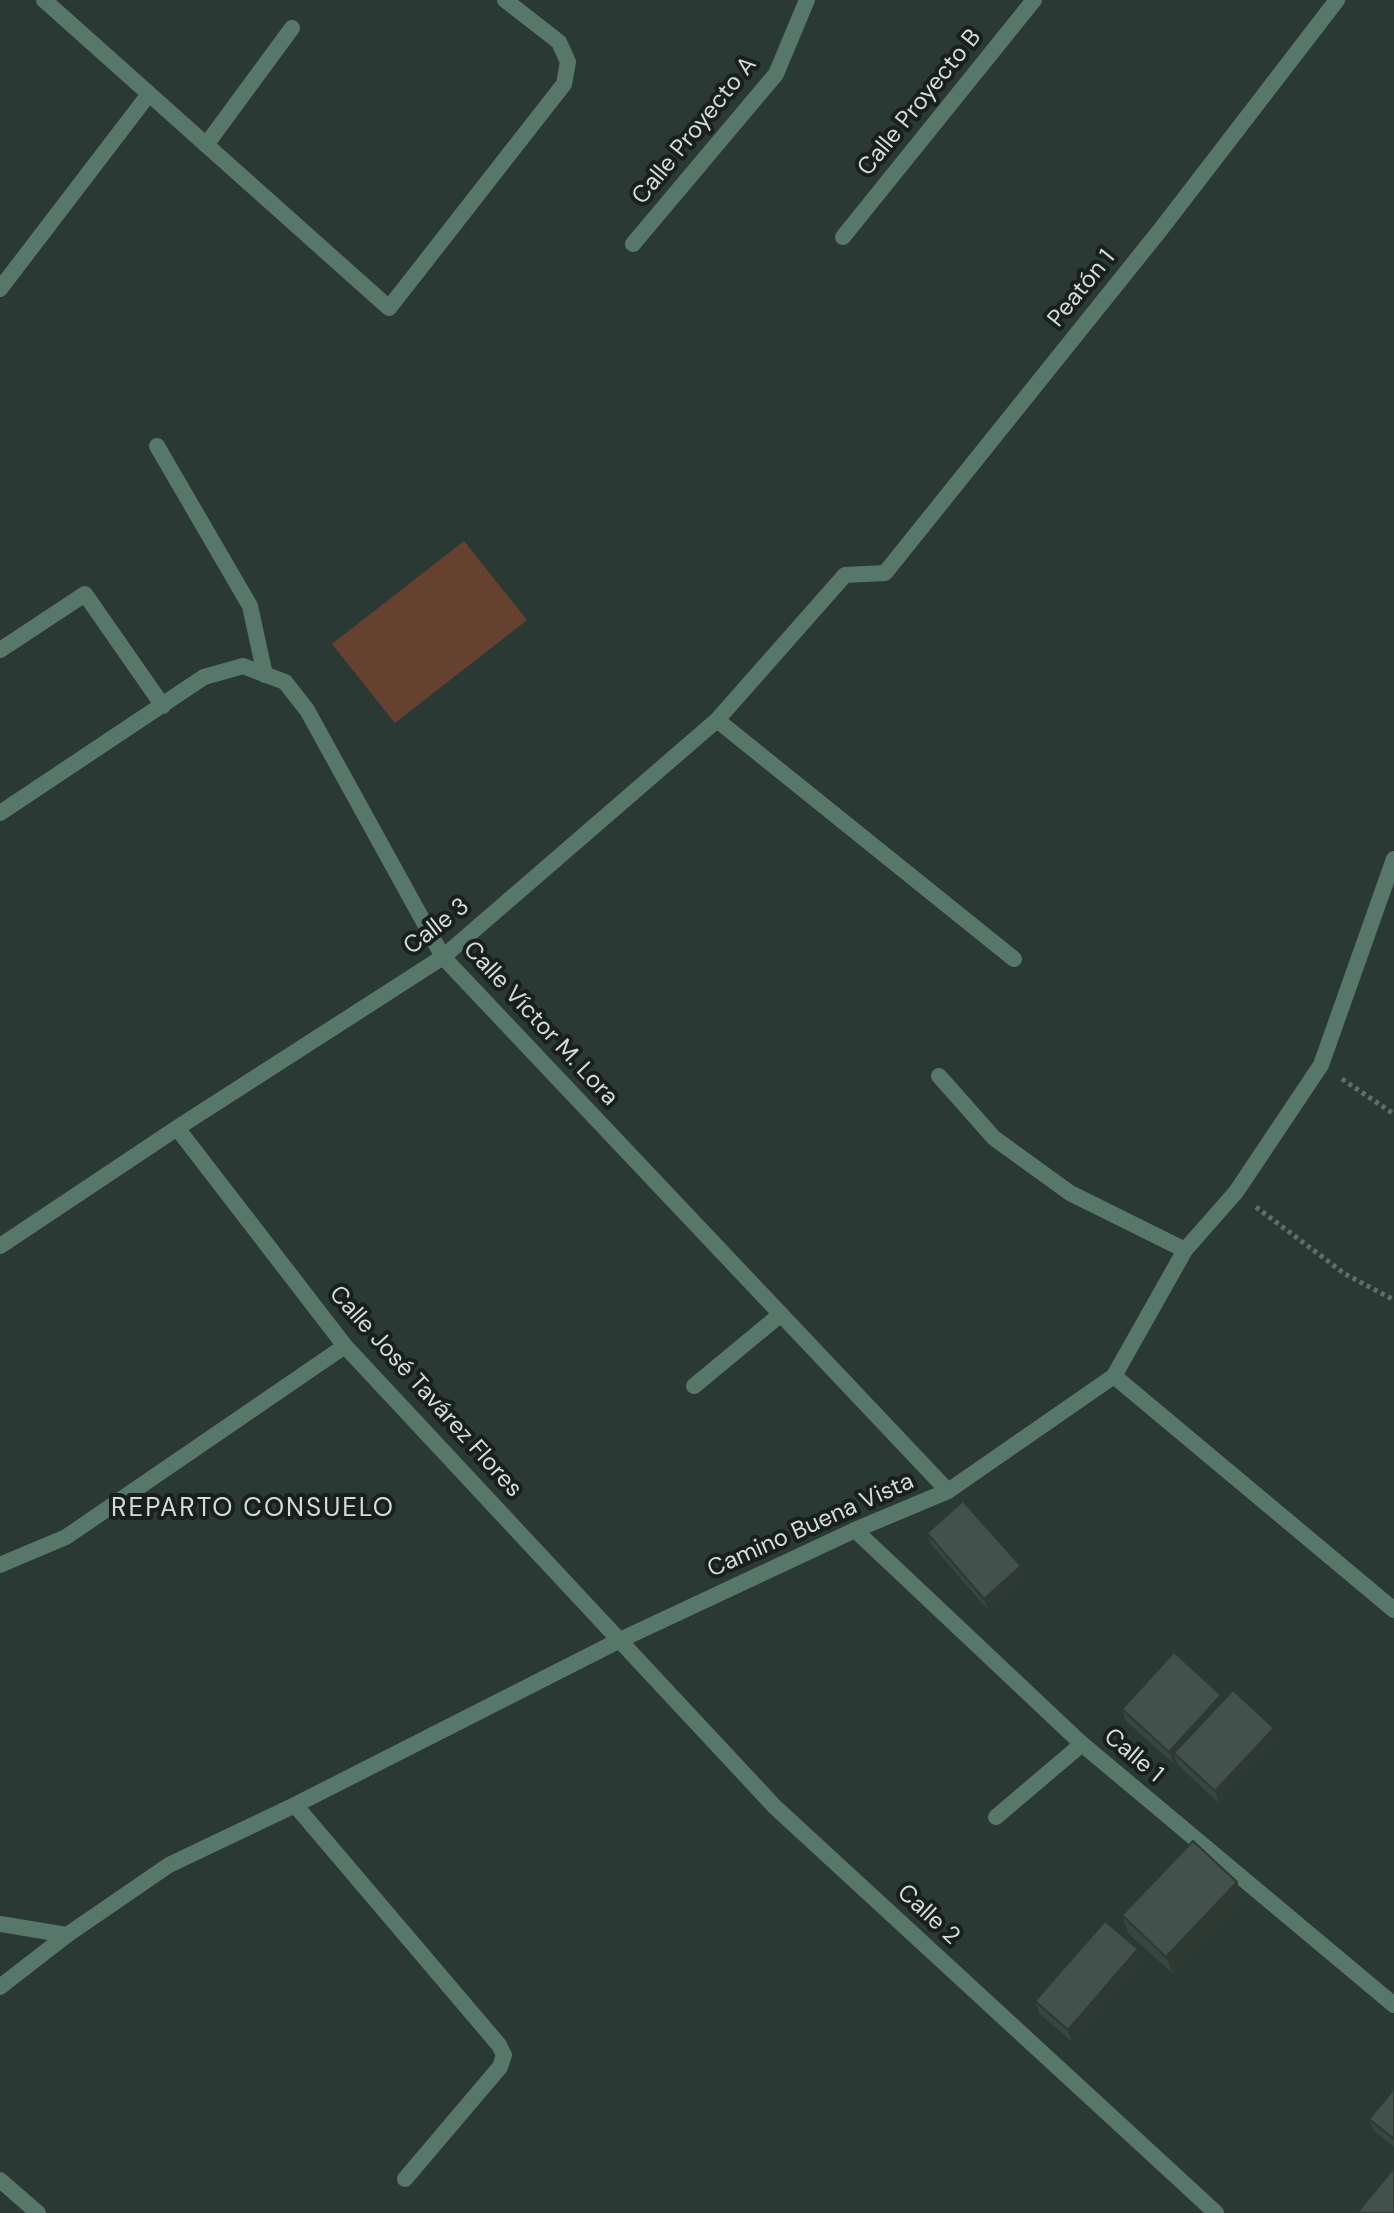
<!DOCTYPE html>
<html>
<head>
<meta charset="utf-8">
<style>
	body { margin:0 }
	canvas { display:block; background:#2a3934 }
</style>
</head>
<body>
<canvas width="1394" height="2213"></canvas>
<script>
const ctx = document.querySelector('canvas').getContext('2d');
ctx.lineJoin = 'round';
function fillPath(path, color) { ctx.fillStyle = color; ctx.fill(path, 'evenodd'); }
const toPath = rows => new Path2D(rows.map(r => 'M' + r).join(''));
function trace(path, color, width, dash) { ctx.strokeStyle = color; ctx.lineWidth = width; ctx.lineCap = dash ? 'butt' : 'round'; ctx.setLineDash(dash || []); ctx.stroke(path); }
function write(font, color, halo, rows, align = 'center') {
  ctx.font = font + ' "DM Sans",sans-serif'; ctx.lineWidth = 8; ctx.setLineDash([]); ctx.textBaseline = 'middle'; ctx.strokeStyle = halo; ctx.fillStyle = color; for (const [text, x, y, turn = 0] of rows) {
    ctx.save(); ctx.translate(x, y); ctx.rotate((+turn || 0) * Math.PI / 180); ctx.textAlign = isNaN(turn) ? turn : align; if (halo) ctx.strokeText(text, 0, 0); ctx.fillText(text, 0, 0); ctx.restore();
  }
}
const green = toPath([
	[464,541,527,620,395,723,332,644]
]);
const path = toPath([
	[1342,1079,1394,1114],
	[1256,1207,1345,1274,1394,1300]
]);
const service = toPath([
	[206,145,292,28],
	[0,289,149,94],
	[157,446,250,606,265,675],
	[0,650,85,594,163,706],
	[694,1386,781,1314],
	[996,1817,1082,1744],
	[0,2180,38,2213]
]);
const minor = toPath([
	[44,0,389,308,564,84,568,62,559,42,505,0],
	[843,237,1034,0],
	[633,244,776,74,807,0],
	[717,720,1014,959],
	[0,813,204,677,243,666,285,682,307,710,443,957,948,1491],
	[939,1076,994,1138,1070,1193,1185,1250],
	[177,1128,345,1346,775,1807,1216,2213],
	[0,1246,177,1128,443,957,717,720,845,575,885,573,1161,229,1337,0],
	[1114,1376,1394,1610],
	[855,1530,1082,1744,1394,2005],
	[0,1565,66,1537,345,1346],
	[295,1805,499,2045,504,2055,500,2067,405,2179],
	[0,1924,67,1935]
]);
const tertiary = toPath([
	[0,1987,67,1935,169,1865,295,1805,620,1640,855,1530,948,1491,1114,1376,1185,1250,1236,1192,1321,1065,1394,859]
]);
const wall = toPath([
	[927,1533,1021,1566,1025,1578,988,1610,931,1544],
	[1221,1695,1223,1700,1279,1739,1219,1803,1178,1765,1176,1761,1174,1764,1126,1721,1122,1709],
	[1237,1882,1243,1900,1173,1974,1128,1933,1122,1915],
	[1142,1961,1072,2042,1039,2013,1035,2001],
	[1394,2089,1394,2147,1374,2131,1369,2119]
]);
const shadedWall = toPath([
	[1021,1566,1025,1578,988,1610,984,1599],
	[1221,1695,1226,1706,1174,1753,1176,1761,1174,1764,1169,1752],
	[1274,1728,1279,1739,1219,1803,1215,1791],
	[1237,1882,1243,1900,1173,1974,1166,1957],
	[1138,1949,1142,1961,1072,2042,1068,2030]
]);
const building = toPath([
	[963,1501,1021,1566,984,1599,927,1533,963,1501],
	[1174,1652,1221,1695,1169,1752,1122,1709,1174,1652],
	[1233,1690,1274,1728,1215,1791,1174,1753,1233,1690],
	[1193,1841,1237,1882,1166,1957,1122,1915,1193,1841],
	[1105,1921,1138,1949,1068,2030,1035,2001,1105,1921],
	[1394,2089,1394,2139,1369,2119,1394,2089],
	[1394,2168,1394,2213,1357,2213,1394,2168]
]);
const streetNames = [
	["Calle Proyecto B",920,103,-51],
	["Calle Proyecto A",695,131,-51],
	["Peatón 1",1082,289,-51],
	["Calle 3",437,927,-38],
	["Calle Víctor M. Lora",540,1024,47],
	["Calle José Tavárez Flores",425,1392,48],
	["Camino Buena Vista",811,1526,-24],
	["Calle 1",1133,1756,40],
	["Calle 2",928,1915,43]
];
const neighbourhoodNames = [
	["REPARTO CONSUELO",253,1509]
];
fillPath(green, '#674130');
trace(path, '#606d69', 5, [4, 4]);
trace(service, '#58776b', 16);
trace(minor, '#58776b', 16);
trace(tertiary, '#58776b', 16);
fillPath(wall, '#394640');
fillPath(shadedWall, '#2e3934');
fillPath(building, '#42514b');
trace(building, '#2e3934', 2);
write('24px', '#d2dcd8', '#181f1c', streetNames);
ctx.letterSpacing = '2px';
write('26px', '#d2dcd8', '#181f1c', neighbourhoodNames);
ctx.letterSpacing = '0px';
</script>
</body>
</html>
